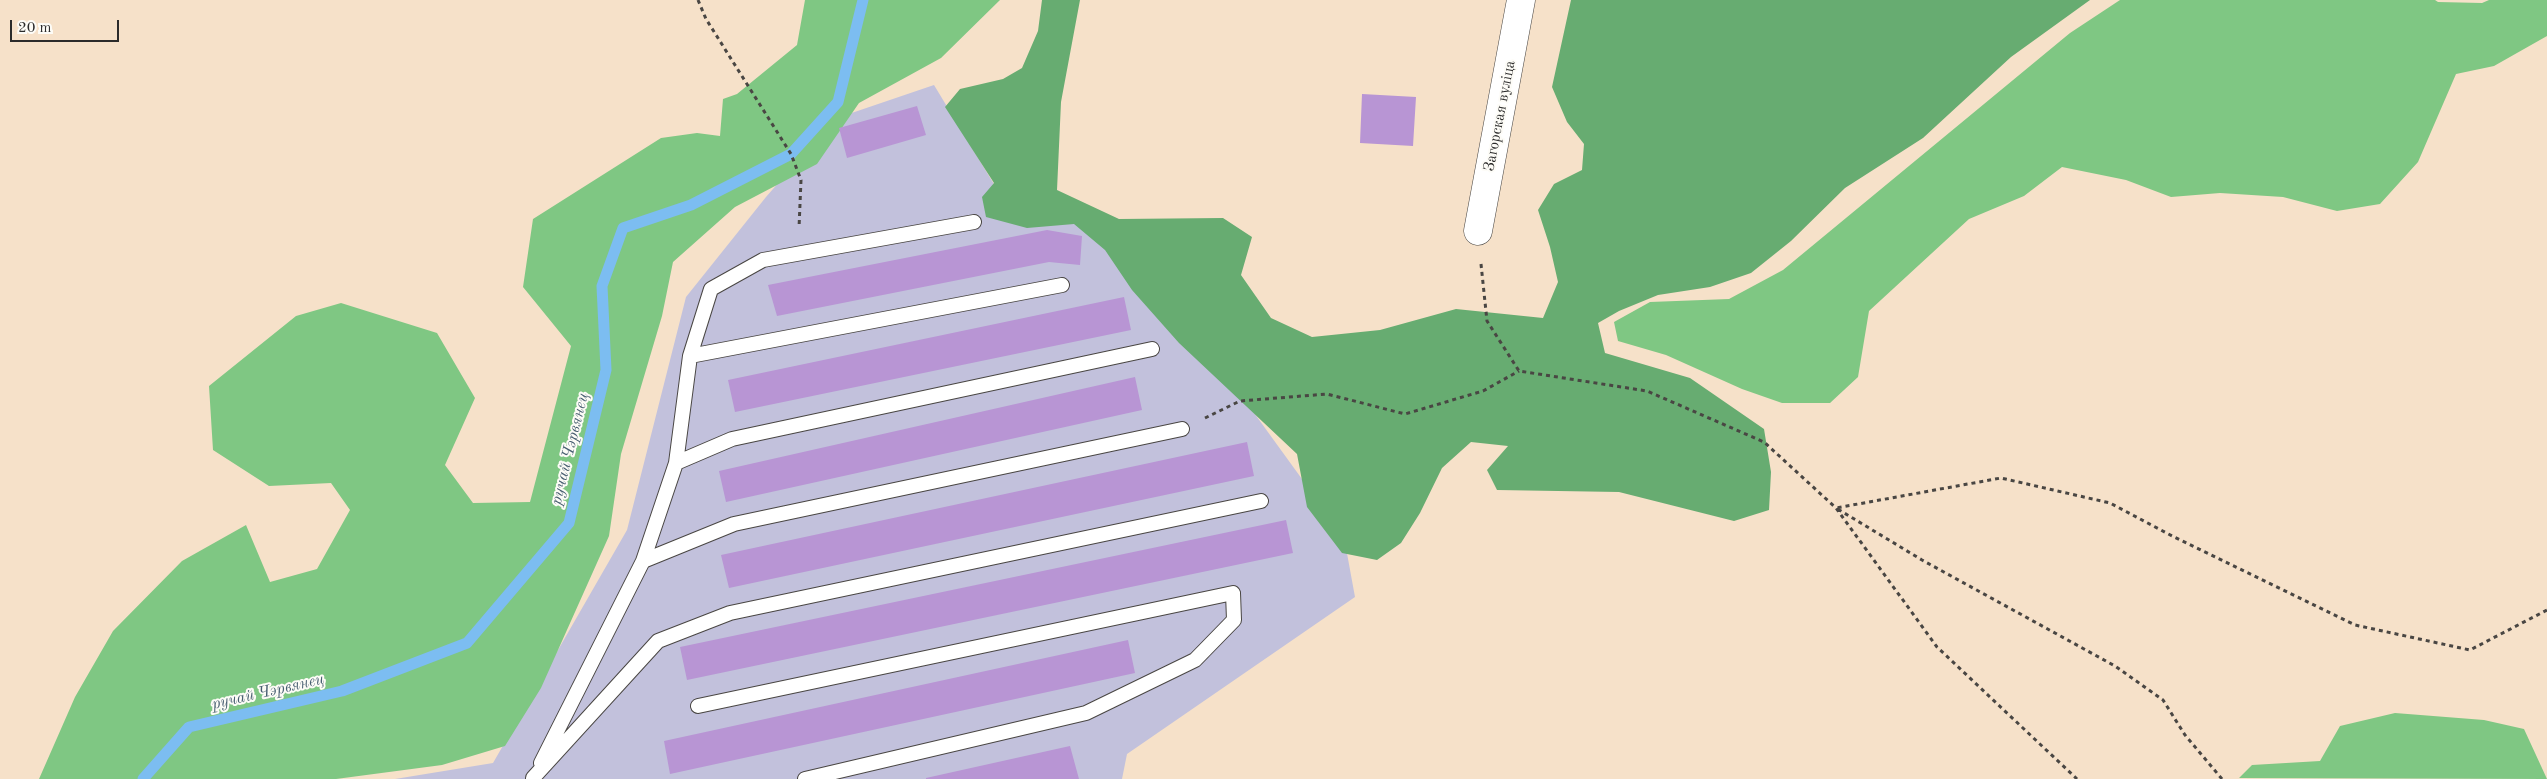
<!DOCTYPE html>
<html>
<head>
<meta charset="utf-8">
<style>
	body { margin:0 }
	#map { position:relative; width:2547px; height:779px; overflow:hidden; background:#f6e1c9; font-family:"Old Standard TT",serif }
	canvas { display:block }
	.scale { position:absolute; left:10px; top:20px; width:109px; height:22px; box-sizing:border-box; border:2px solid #2b2b2b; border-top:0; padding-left:6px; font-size:15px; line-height:18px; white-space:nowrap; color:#2b2b2b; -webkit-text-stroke:4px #fdfcf7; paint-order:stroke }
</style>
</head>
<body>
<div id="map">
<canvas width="2547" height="779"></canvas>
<div class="scale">20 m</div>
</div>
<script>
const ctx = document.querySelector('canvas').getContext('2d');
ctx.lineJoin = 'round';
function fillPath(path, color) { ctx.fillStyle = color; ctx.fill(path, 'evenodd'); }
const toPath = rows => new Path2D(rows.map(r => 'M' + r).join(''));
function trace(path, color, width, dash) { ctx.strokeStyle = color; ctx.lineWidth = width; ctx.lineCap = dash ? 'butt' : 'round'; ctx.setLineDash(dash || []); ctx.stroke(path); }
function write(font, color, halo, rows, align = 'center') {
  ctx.font = font + ' "Old Standard TT",serif'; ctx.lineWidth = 4; ctx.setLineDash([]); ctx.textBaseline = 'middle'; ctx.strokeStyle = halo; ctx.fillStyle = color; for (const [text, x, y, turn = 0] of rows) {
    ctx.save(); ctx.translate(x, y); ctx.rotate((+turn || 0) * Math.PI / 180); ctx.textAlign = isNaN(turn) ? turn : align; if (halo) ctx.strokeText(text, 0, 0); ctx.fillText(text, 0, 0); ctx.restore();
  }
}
const industrial = toPath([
	[934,85,1009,209,1120,228,1344,537,1355,597,1127,754,1122,779,395,779,493,763,627,530,686,297,766,197,834,119]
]);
const green = toPath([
	[805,0,1000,0,941,58,859,103,817,164,735,207,673,262,662,316,621,454,609,536,541,688,505,746,442,765,336,779,39,779,75,697,113,631,182,561,246,525,270,582,317,569,350,510,331,483,269,486,213,450,209,386,296,316,341,303,437,333,475,398,445,465,473,503,530,502,571,346,523,287,533,219,661,138,697,133,720,136,723,99,737,94,797,45],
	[2120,0,2435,0,2438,2,2482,3,2489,0,2547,0,2547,36,2494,66,2456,74,2418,162,2380,204,2337,211,2283,197,2220,193,2171,197,2126,180,2062,167,2024,196,1969,219,1869,311,1858,377,1830,403,1782,403,1742,389,1666,355,1618,341,1614,322,1650,302,1729,299,1783,270,2070,33],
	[2395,713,2484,720,2524,729,2547,779,2239,778,2252,765,2320,761,2340,726]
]);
const forest = toPath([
	[1042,0,1080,0,1061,102,1057,190,1119,219,1223,218,1252,237,1241,275,1271,318,1312,337,1380,330,1456,309,1543,318,1558,282,1550,247,1538,210,1554,184,1582,170,1584,144,1567,122,1552,87,1571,0,2090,0,2011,57,1923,138,1845,188,1791,241,1751,273,1710,287,1658,295,1619,311,1598,323,1605,353,1690,378,1764,429,1771,472,1769,510,1734,521,1619,492,1497,490,1487,470,1508,446,1471,442,1442,468,1420,513,1401,543,1377,560,1342,553,1307,507,1297,454,1179,343,1132,290,1105,250,1074,224,1027,228,986,217,982,197,994,183,945,107,960,89,1003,79,1022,68,1038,31]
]);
const stream = toPath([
	[143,779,189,727,342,691,467,643,569,523,606,370,602,286,623,228,691,205,791,154,838,102,863,0]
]);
const building = toPath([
	[1362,94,1416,97,1413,146,1360,143],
	[917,106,926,135,847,158,839,128],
	[1047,230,1082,236,1080,265,1049,262,777,316,768,285],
	[1124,297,1131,330,735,412,728,380],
	[1135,377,1142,410,726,502,719,471],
	[1247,442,1254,476,729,588,721,555],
	[1286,520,1293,553,687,680,680,647],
	[1128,640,1135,673,670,774,664,741],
	[1070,746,1079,779,926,779,926,778]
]);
const path = toPath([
	[698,0,706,19,791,154,801,180,799,228],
	[1481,264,1487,321,1519,371,1647,391,1764,442,1836,508,1937,647,2077,779],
	[1205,418,1240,401,1327,394,1405,414,1483,391,1519,371],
	[2222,779,2185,735,2163,700,2115,666,1922,560,1836,508,2001,478,2110,503,2174,537,2355,625,2470,650,2547,610]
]);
const lane = toPath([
	[690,356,711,289,763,260,974,222],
	[676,463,690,356,1062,285],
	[643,561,676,463,732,439,1152,349],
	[698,706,1233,593,1234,620,1195,660,1086,713,805,779],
	[541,763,643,561,734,524,1182,429],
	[533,778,658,641,730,613,1261,501]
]);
const street = toPath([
	[1478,231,1521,0]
]);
const streetNames = [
	["Загорская вуліца",1500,116,-79]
];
const waterNames = [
	["ручай Чэрвянец",570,449,-76],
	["ручай Чэрвянец",268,692,-13]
];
fillPath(industrial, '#c2c1dc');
fillPath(green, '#7fc783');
fillPath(forest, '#67ac71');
trace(stream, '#7cbdf1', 11);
fillPath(building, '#b895d4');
trace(lane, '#494643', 16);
trace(street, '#494643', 29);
trace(path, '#494643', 3, [4, 4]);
trace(lane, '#fff', 14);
trace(street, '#fff', 28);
write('15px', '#2b2b2b', '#fdfcf7', streetNames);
write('italic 16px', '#475e70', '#fdfcf7', waterNames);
</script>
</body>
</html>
